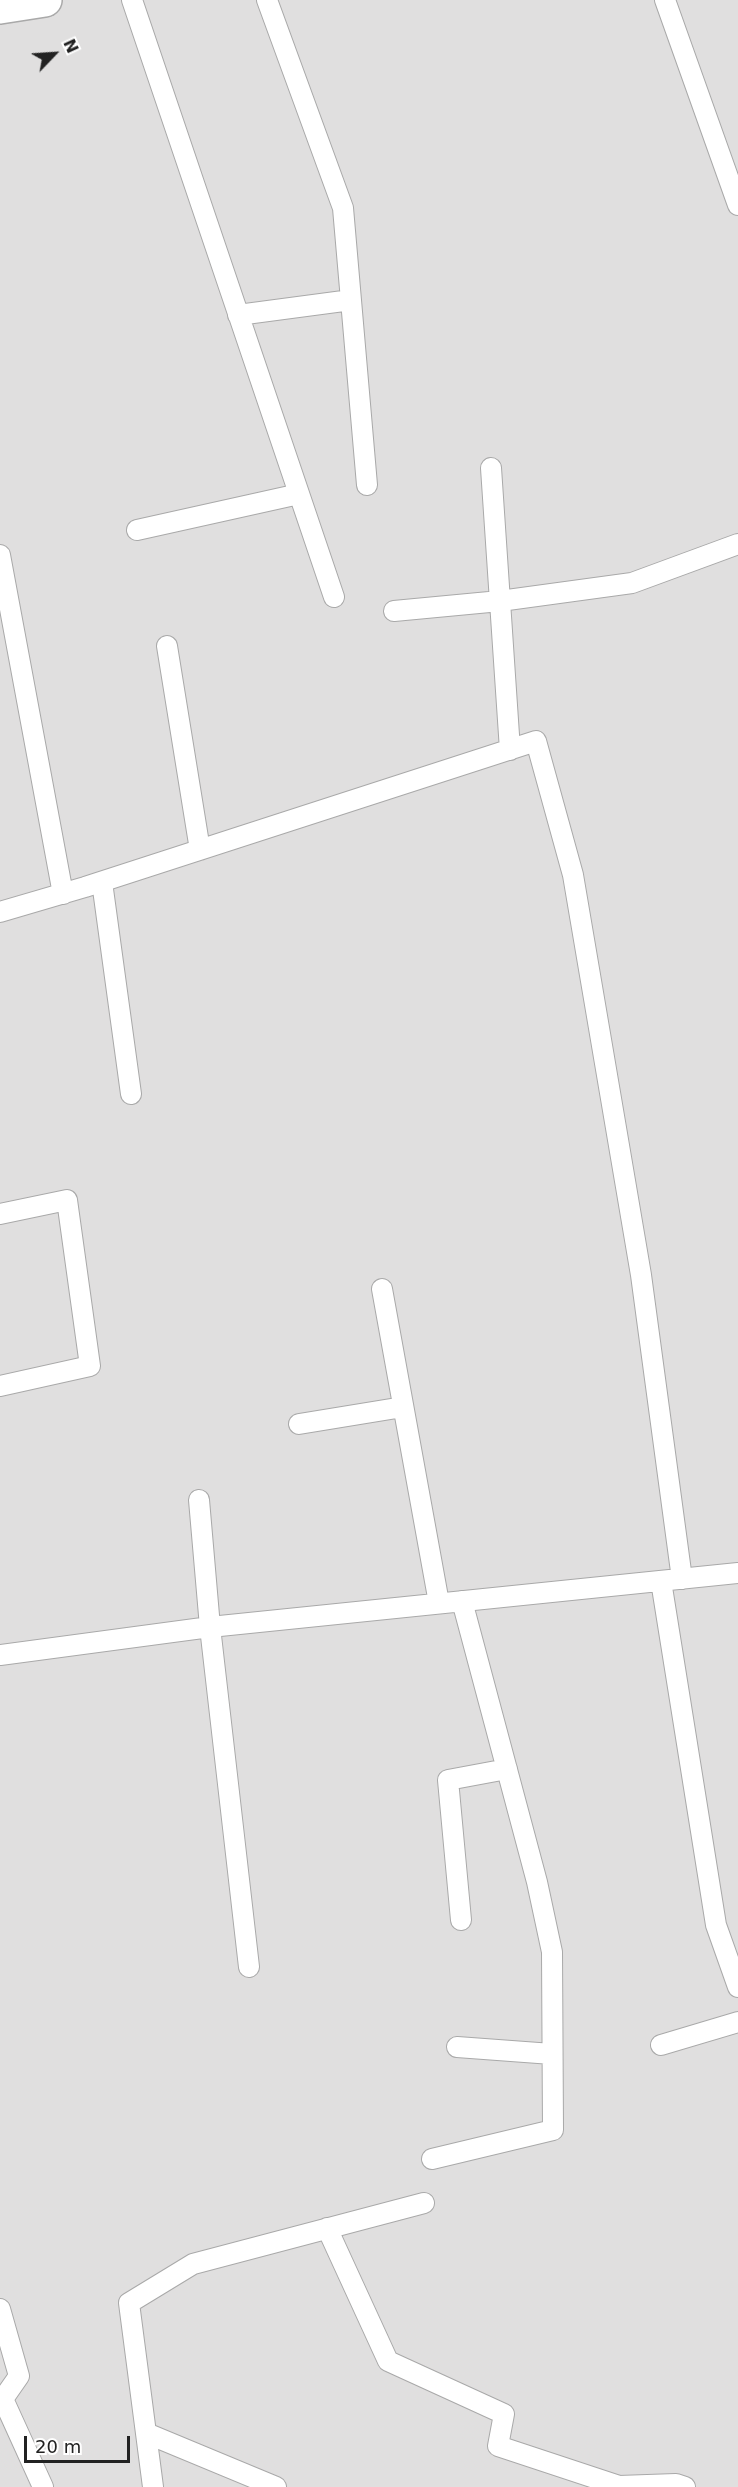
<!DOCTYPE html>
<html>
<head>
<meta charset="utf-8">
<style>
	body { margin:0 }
	#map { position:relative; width:738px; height:2487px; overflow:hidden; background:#f2efe9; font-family:"DejaVu Sans",sans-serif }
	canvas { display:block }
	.north { position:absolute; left:24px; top:24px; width:60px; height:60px; -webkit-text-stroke:4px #fff; paint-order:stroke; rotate:65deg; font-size:16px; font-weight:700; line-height:24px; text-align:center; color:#222 }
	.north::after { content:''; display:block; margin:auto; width:21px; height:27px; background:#222; clip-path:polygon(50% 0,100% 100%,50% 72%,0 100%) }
	.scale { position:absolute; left:24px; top:2436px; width:106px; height:27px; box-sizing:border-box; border:3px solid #222; border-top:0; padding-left:8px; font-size:18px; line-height:21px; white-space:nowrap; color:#222; -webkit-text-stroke:4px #fff; paint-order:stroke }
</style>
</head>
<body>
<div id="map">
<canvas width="738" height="2487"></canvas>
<div class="north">N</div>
<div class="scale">20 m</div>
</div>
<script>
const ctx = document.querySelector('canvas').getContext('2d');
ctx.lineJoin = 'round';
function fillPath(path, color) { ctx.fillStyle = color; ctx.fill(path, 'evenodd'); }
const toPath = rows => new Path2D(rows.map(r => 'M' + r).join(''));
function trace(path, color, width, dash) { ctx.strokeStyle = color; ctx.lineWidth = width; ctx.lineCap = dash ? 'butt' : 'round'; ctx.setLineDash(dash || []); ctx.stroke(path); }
const residential = toPath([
	[0,0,738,0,738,2487,0,2487]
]);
const service = toPath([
	[132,0,334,597],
	[267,0,343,208,367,485],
	[665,0,738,205],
	[238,315,351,300],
	[491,468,510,750],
	[137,530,299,494],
	[0,555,63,894],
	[394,611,500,601,632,583,738,544],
	[167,646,200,850],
	[102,882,131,1094],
	[0,912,85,887,536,741,573,875,641,1275,682,1579],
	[0,1214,67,1200,90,1366,0,1386],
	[382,1289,439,1603],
	[299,1424,403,1407],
	[199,1500,210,1627,249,1967],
	[661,1581,716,1925,738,1987],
	[0,1655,210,1627,738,1573],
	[461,1920,448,1780,507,1769],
	[661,2045,738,2022],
	[457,2047,552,2054],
	[432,2159,553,2130,552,1952,537,1882,462,1601],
	[327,2228,388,2361,504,2414,498,2446,619,2486,676,2484,685,2487],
	[0,2309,19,2376,3,2399,43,2487],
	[146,2433,276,2487],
	[153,2487,129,2303,193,2264,424,2203]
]);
const minor = toPath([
	[0,7,45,0]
]);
fillPath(residential, '#e0dfdf');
trace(service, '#a9a9a9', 22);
trace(minor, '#a9a9a9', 36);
trace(service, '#fff', 20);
trace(minor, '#fff', 33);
</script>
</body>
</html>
